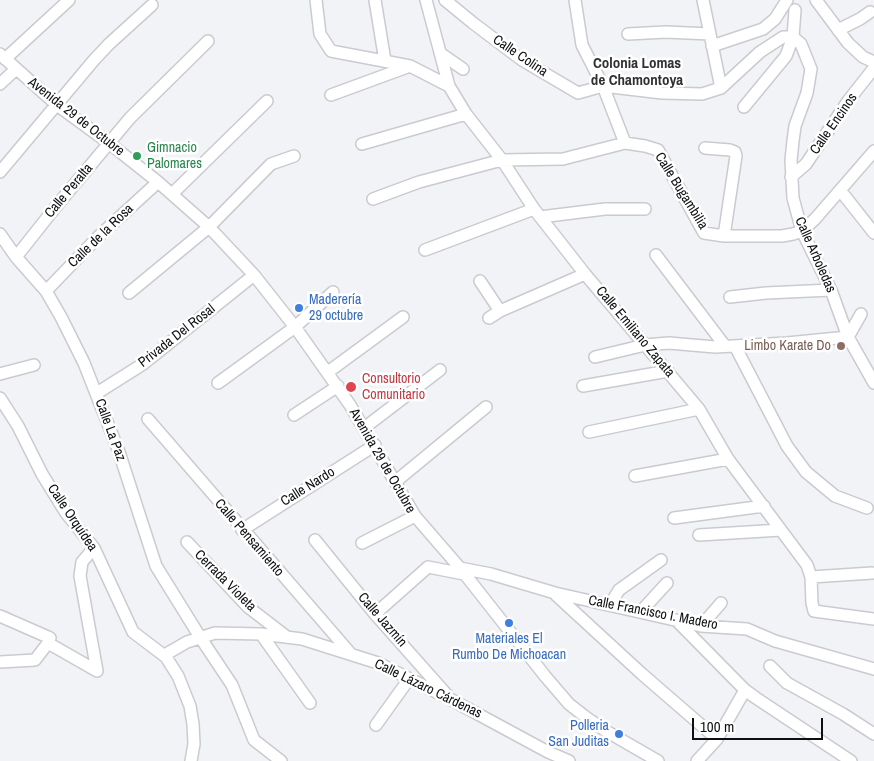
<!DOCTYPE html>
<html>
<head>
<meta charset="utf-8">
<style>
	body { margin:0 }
	#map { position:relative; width:874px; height:761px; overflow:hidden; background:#f2f3f7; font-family:"Archivo Narrow",sans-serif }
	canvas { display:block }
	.scale { position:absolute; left:692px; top:718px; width:131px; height:22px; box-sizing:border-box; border:2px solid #0e0f10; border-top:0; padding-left:6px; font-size:15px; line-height:18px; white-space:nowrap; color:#0e0f10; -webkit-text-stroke:4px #fff; paint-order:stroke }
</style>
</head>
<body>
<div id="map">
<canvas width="874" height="761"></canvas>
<div class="scale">100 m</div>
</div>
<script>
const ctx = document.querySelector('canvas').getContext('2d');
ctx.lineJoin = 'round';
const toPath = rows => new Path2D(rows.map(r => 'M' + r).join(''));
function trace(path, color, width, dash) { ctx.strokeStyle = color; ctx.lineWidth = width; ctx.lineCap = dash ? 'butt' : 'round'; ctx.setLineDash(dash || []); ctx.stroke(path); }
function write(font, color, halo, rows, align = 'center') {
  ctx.font = font + ' "Archivo Narrow",sans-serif'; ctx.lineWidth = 5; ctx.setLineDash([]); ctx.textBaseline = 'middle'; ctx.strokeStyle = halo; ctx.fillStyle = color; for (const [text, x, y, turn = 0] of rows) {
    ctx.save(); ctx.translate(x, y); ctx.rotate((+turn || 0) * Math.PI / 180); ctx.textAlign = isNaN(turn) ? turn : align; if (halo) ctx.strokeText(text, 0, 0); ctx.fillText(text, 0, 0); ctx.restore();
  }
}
const minor = toPath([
	[316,0,320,34,331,51,410,66,449,86],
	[375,0,385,61],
	[426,0,449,86,466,114,502,160,534,209,585,274,699,409,728,459,807,565,811,577,812,603,814,611,874,619],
	[445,0,473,23,522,60,578,93,603,86,662,93,702,94,721,88,760,52,783,37,793,37,801,44,811,69,807,93,795,126,793,141,791,160,793,198,802,231,831,290,848,337,874,383],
	[575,0,582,45,603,86,625,143],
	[703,0,721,88],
	[816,0,848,43,863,57,874,62],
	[838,30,860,19,870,12],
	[628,34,666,32,710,34],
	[712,46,763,29,775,19,787,0],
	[440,53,463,69],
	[0,54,57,105,109,143,158,182,209,227,254,275,295,327,350,405,415,516,460,568,545,676,569,704,587,718,606,731,658,761],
	[5,59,69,0],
	[0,84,16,69],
	[331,95,410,66],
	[744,107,786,56,793,37,795,10],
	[362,144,466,114],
	[705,148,730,150,735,152,736,156,724,236],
	[0,172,94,60,109,44,152,5],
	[791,177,806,164,848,101,874,68],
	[840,190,874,233],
	[172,194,267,101],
	[373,199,419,182,502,160,563,159,625,143,645,146,658,150,704,233,724,236,782,236,793,234,802,231,815,219,874,151],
	[540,217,605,209,645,209],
	[0,234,16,257,46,291,61,317,84,363,119,452,156,566,200,637,232,685,254,740,281,761],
	[425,250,534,209],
	[656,255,725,346],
	[16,257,58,204,130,118,208,41],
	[480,281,500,311],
	[46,291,98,237,158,182],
	[129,293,209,227,271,164,294,156],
	[730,297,766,293,831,290],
	[489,318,500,311,585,274],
	[848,337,861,314],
	[735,346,787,446,806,472,835,496,867,508],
	[595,357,645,345,669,343,715,347,787,343,848,337],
	[328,372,403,317],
	[0,374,34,365],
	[218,383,295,327,333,292],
	[583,386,668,371],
	[97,393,143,364,254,275],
	[0,398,18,426,42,474,66,513,94,548,133,632,166,657,178,676,190,706,193,724,194,744,191,761],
	[294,415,338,386],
	[148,419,351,654],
	[364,428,440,370],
	[589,432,699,409],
	[635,476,728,459],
	[395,482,486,407],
	[674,518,764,506],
	[242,530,375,445],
	[699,535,781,530],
	[315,540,375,614,447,695],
	[187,542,248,607,287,637],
	[362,543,415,516],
	[94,548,82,562,80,576,97,671],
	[460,568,491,574,555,593,701,626,747,629,775,641,874,669],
	[811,577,872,573],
	[556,595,642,674,717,739],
	[610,605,619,590,661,560],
	[645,612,645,607,667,583],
	[375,614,428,567,464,574],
	[0,616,48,637,50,638,48,643,97,671],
	[676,620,745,690,756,698,851,761],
	[701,626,721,603],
	[261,634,310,703],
	[166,657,168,653,187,642,215,633,261,634,302,639,378,663,450,699,548,752,569,761],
	[0,662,35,660,48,643],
	[770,666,787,683,843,714,874,734],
	[376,725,409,679],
	[697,761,717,739,745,690]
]);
const markers = [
	[137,156,5,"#2e9e5b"],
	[299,308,5,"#3f7fe0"],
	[841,346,5,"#8d6e63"],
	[351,387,6,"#e0444e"],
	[509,623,5,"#3f7fe0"],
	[619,734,5,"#3f7fe0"]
];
const streetNames = [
	["Calle Colina",520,56,34],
	["Avenida 29 de Octubre",76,117,38],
	["Calle Encinos",834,124,-55],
	["Calle Peralta",69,191,-50],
	["Calle Bugambilia",681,191,58],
	["Calle de la Rosa",101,236,-44],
	["Calle Arboledas",815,255,66],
	["Calle Emiliano Zapata",635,332,50],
	["Privada Del Rosal",177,336,-38],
	["Calle La Paz",110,430,70],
	["Avenida 29 de Octubre",382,461,60],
	["Calle Nardo",308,487,-32],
	["Calle Orquídea",72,518,56],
	["Calle Pensamiento",249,538,49],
	["Cerrada Violeta",225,581,45],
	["Calle Francisco I. Madero",653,613,11],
	["Calle Jazmín",382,620,49],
	["Calle Lázaro Cárdenas",428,689,26]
];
const leisureNames = [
	["Gimnacio",147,148],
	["Palomares",147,164]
];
const shopNames = [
	["Maderería",309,300],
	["29 octubre",309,316],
	["Materiales El",509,639,"center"],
	["Rumbo De Michoacan",509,655,"center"],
	["Polleria",609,726,"right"],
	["San Juditas",609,742,"right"]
];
const educationNames = [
	["Limbo Karate Do",831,346]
];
const healthNames = [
	["Consultorio",362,379],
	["Comunitario",362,395]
];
const neighbourhoodNames = [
	["Colonia Lomas",637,64],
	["de Chamontoya",637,81]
];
trace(minor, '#cacbcf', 14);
trace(minor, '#fff', 11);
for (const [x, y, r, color] of markers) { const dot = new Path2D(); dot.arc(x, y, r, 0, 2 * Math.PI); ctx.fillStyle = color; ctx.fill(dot); trace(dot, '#fff', 2); }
write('14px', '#0e0f10', '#fff', streetNames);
write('14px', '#27864d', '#fff', leisureNames, 'left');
write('14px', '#366cbe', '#fff', shopNames, 'left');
write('14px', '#785e54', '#fff', educationNames, 'right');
write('14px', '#be3a42', '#fff', healthNames, 'left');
write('bold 15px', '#303033', '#fff', neighbourhoodNames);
</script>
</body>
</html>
